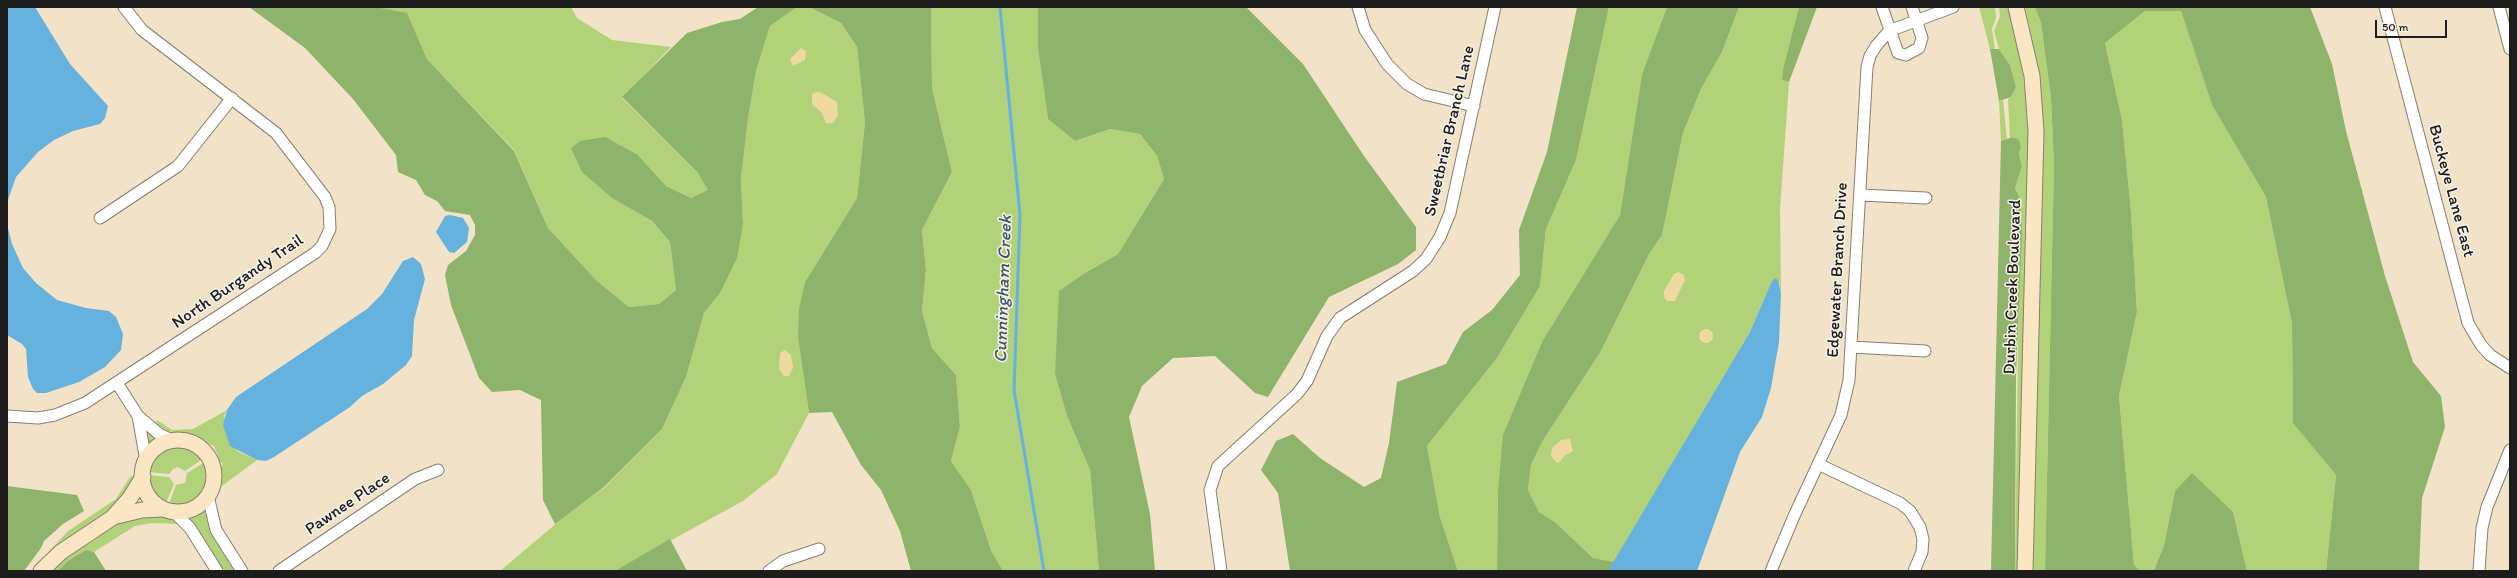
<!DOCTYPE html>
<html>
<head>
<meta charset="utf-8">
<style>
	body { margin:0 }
	#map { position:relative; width:2517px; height:578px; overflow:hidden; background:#f2e2c7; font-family:Itim,sans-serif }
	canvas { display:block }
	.frame { position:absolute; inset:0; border:8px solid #1c1c1c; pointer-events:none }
	.scale { position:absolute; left:2375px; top:20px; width:72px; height:18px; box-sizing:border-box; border:2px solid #1c1c1c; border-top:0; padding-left:5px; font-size:12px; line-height:14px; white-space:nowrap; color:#1c1c1c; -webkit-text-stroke:3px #f7f3e8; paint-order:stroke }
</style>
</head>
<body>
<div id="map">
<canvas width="2517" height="578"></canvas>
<div class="frame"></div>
<div class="scale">50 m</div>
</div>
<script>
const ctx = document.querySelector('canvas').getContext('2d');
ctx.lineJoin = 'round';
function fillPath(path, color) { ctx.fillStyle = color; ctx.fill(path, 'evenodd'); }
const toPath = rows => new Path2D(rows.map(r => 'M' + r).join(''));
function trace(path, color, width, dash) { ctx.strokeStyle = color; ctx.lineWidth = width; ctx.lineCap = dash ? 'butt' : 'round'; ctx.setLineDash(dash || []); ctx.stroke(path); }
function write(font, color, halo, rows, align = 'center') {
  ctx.font = font + ' Itim,sans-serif'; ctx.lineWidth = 3; ctx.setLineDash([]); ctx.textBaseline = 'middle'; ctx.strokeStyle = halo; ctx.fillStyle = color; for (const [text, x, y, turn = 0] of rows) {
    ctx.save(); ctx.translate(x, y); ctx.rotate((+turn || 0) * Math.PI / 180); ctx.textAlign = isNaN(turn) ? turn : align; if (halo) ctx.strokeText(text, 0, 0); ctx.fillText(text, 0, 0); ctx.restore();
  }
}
const green = toPath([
	[376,7,571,7,577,18,612,40,671,47,622,98,698,173,709,190,691,198,666,186,638,155,612,198,652,221,670,242,676,290,659,304,629,307,597,281,548,228,514,150,427,59,407,14],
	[797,7,809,7,841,23,857,47,865,122,857,198,805,282,798,338,809,413,777,474,743,501,615,571,500,571,565,516,605,487,662,429,686,377,704,313,720,293,743,224,741,178,748,119,756,71,770,26],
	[931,7,1038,7,1038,49,1048,119,1075,141,1110,129,1140,134,1157,156,1164,179,1118,254,1085,273,1055,374,1067,416,1090,470,1099,571,1003,571,991,550,971,490,951,461,960,427,956,375,932,348,922,311,926,270,922,230,952,172,932,88],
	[1609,7,1667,7,1642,74,1620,215,1543,340,1498,492,1497,571,1458,571,1440,517,1427,446,1497,358,1540,286,1546,229,1576,160],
	[1739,7,1799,7,1782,80,1789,82,1780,209,1781,293,1779,282,1771,283,1750,332,1615,562,1593,558,1555,522,1539,512,1528,490,1531,465,1542,442,1601,351,1649,254,1662,235,1683,133,1701,89,1722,52],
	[1979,7,1995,7,1996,18,1992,29,1995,49,1990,49],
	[1999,7,2007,7,2010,12,2020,50,2029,118,2020,571,2015,571,2020,198,2015,188,2022,166,2019,154,2021,147,2014,137,2010,138,2008,99,2011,97,2016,87,2010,65,1999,49,1994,31,2000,16],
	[2025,7,2035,7,2041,23,2051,98,2054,164,2045,571,2031,571,2044,133,2040,78],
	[2145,11,2181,11,2212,105,2266,197,2292,324,2293,422,2336,475,2326,571,2247,571,2233,512,2175,491,2164,545,2154,571,2141,571,2134,565,2119,396,2137,312,2131,212,2122,120,2105,43],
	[2003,100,2007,139,2001,141,1999,101],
	[227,410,224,416,237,451,257,460,222,486,212,504,212,494,223,464,220,461,214,446,189,435,168,431,155,423,157,420,172,430,193,429],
	[148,432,159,439,149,447,147,433],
	[175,444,195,449,204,458,185,471,178,467,173,469,169,474,147,472,150,461,156,452],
	[205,462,208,465,210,476,209,487,204,496,196,503,186,507,168,507,176,485,185,483,187,473],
	[137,474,122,501,31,571,68,531,116,499,130,477],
	[147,475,169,477,174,484,165,505,156,499,150,491],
	[205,509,209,526,237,571,222,571,187,517],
	[158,514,168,516,180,524,152,523,135,526,94,552,86,550,69,560,57,571,49,571,64,557,120,521]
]);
const forest = toPath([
	[249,7,376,7,407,13,427,59,514,151,548,228,597,281,629,307,659,304,676,290,670,242,652,221,612,198,582,172,571,148,580,141,605,137,638,155,666,186,691,198,708,190,698,173,622,97,687,33,722,22,740,19,758,7,797,7,770,26,756,71,748,119,741,178,743,224,737,258,720,293,704,313,686,377,662,429,604,487,555,524,543,500,541,400,520,390,492,392,479,378,451,305,445,275,448,265,466,251,475,235,475,225,470,215,445,211,437,201,425,195,416,180,398,172,396,155,353,99,305,48],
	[809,7,931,7,932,88,952,172,922,230,926,270,922,311,932,348,956,375,960,427,951,461,971,490,991,550,1003,571,911,571,900,531,881,490,861,465,832,412,809,413,798,338,799,309,805,282,857,198,865,122,857,47,841,23],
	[1038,7,1246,7,1303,64,1364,156,1416,227,1416,250,1398,264,1329,297,1268,397,1255,393,1215,356,1173,358,1142,386,1129,417,1150,514,1155,571,1099,571,1090,470,1067,416,1055,374,1059,291,1085,273,1118,254,1164,179,1157,156,1140,134,1110,129,1075,141,1048,119,1038,49],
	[1577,7,1609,7,1576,160,1546,229,1540,286,1497,358,1427,446,1440,517,1458,571,1290,571,1278,493,1261,470,1276,441,1293,434,1320,458,1364,487,1381,478,1389,443,1397,382,1446,364,1463,332,1492,310,1520,275,1519,230,1547,152],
	[1667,7,1739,7,1722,52,1701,89,1683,133,1662,235,1649,254,1601,351,1542,442,1531,465,1528,490,1539,512,1555,522,1593,558,1615,562,1608,571,1497,571,1498,492,1503,435,1543,340,1620,215,1642,74],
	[1799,7,1817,7,1789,82,1782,80,1783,70],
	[2035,7,2310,7,2332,64,2346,131,2385,276,2413,362,2441,396,2445,427,2422,498,2419,571,2326,571,2336,475,2293,423,2292,324,2266,197,2212,105,2181,11,2145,11,2105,43,2122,120,2131,212,2137,312,2119,396,2134,565,2141,571,2045,571,2054,164,2051,98,2041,23],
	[1990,49,1999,49,2010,65,2016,87,2011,97,1999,101],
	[2013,137,2019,140,2021,147,2019,154,2022,166,2015,188,2020,198,2022,234,2016,376,2015,571,1991,571,2001,141],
	[2192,473,2233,512,2247,571,2154,571,2164,545,2175,491],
	[7,486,77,495,84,511,63,524,44,541,41,548,24,571,7,571],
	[670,539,687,571,615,571],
	[86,550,94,552,106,571,57,571,69,560]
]);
const sand = toPath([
	[801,48,806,51,805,60,793,66,790,59],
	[816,92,820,92,837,102,838,115,833,123,826,123,822,113,812,104,812,94],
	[1678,272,1684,275,1685,280,1675,301,1667,301,1664,297,1664,291,1674,274],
	'1699 336a7 7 0 1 1 14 0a7 7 0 1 1-14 0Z',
	[785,350,791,355,793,368,789,376,784,376,779,369,780,353],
	[1570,439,1573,451,1564,456,1559,463,1556,462,1551,456,1552,448,1561,440]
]);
const water = toPath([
	[7,7,35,7,70,64,108,106,105,118,100,124,73,131,54,140,38,152,16,177,8,200,8,228,12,244,23,268,36,283,57,300,86,308,109,311,116,317,123,334,121,350,105,367,79,382,46,393,37,393,33,389,28,377,26,349,22,344,7,335],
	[450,215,463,218,469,228,467,242,454,253,449,252,436,232,445,216],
	[413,257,421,264,425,279,414,320,412,356,406,365,383,384,362,396,350,407,274,457,266,461,257,460,230,446,223,425,227,410,236,397,367,309,382,294,403,261],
	[1775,278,1778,280,1781,293,1779,342,1771,388,1762,417,1740,452,1697,571,1608,571,1750,332,1771,283]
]);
const stream = toPath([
	[1000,7,1020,215,1014,390,1044,571]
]);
const street = toPath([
	[1358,7,1365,30,1387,64,1407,84,1424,94,1474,106],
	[1882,7,1898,53,1906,55,1919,48,1922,38,1912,7],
	[2385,7,2468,323,2481,345,2490,355,2510,368],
	[2499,7,2510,49],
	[1860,195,1926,198],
	[100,218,178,166,232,98],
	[1851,347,1925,351],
	[117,383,138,416],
	[7,416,38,418,55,415,85,403,315,253,322,246,330,229,329,207,325,197,276,133,142,30,124,7],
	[146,461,138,416,159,434,174,441],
	[1818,464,1900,503,1910,511,1920,527,1923,539,1922,552,1914,571],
	[208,496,216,530,242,571],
	[175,513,190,528,217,571],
	[279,571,415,479,438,470],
	[769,571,783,561,819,549],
	[1221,571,1210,490,1218,466,1297,394,1307,381,1327,336,1340,318,1413,271,1426,259,1440,237,1450,213,1495,7],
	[1771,571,1794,516,1841,415,1849,380,1867,67,1870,56,1876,46,1889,31,1953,7],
	[2479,571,2482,528,2487,507,2510,450]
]);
const secondary = toPath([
	[2016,7,2032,76,2036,131,2025,571],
	'142 476a36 36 0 1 1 72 0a36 36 0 1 1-72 0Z',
	[113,517,142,510,161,509],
	[41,571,61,552,112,518,130,498,143,477]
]);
const streetNames = [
	["Sweetbriar Branch Lane",1450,131,-77],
	["Buckeye Lane East",2451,191,75],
	["Edgewater Branch Drive",1838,270,-87],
	["North Burgandy Trail",238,282,-34],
	["Durbin Creek Boulevard",2013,287,-88],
	["Pawnee Place",348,504,-34]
];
const waterNames = [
	["Cunningham Creek",1004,289,-88]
];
fillPath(green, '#b2d27a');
fillPath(forest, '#8db46a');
fillPath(sand, '#eeda9e');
fillPath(water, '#66b2df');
trace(stream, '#66b2df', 3);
trace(street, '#877f72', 13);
trace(secondary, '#877f72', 17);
trace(street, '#fff', 11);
trace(secondary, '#fbe6c4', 15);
write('17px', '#1c1c1c', '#f7f3e8', streetNames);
write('italic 18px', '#3a586a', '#f7f3e8', waterNames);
</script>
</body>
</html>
